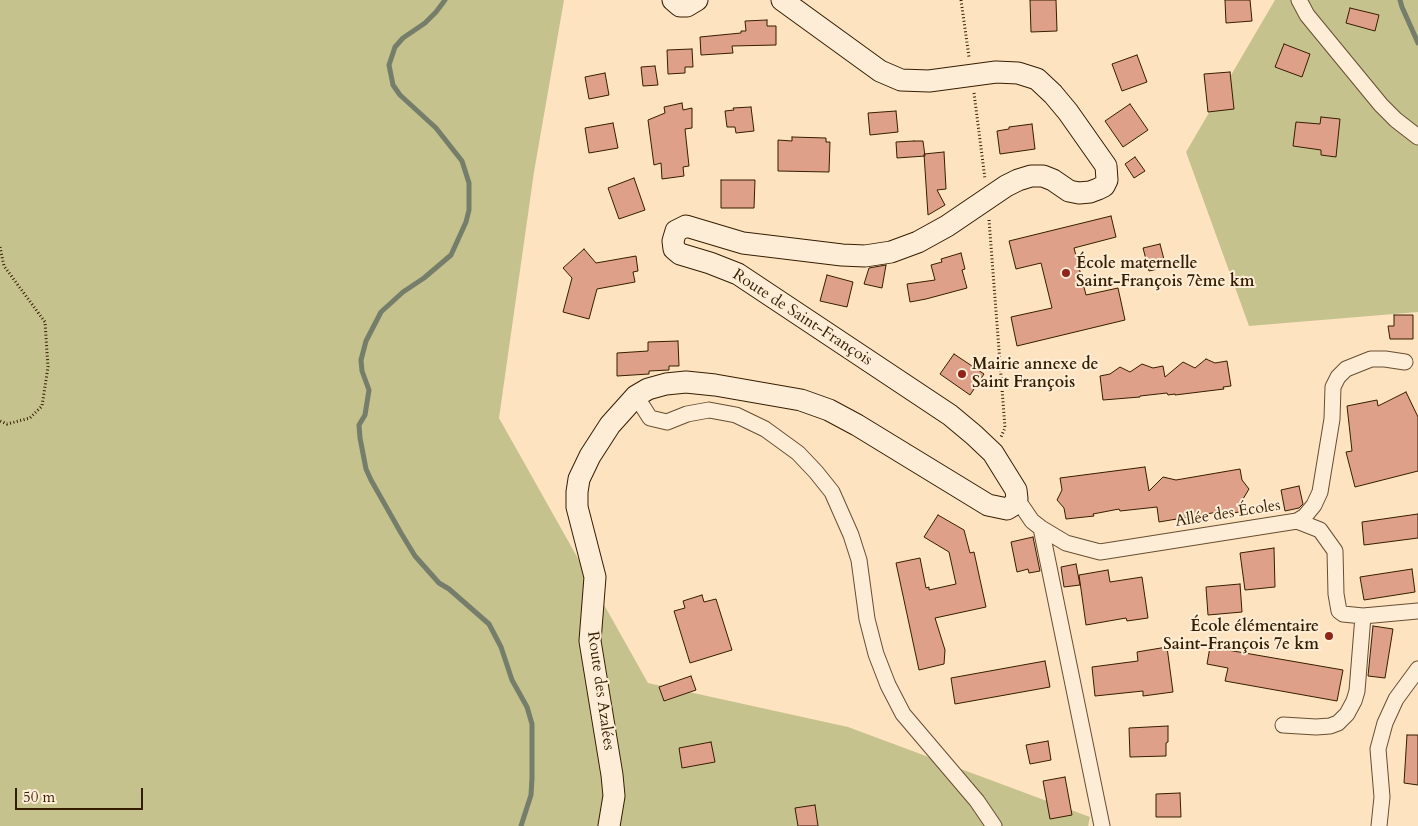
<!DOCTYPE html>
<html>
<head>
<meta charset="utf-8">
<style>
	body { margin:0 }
	#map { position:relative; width:1418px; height:826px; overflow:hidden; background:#fee3c0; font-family:Cardo,serif }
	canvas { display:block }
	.scale { position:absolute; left:15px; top:788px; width:128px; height:22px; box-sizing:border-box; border:2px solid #351d01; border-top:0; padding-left:6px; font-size:15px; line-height:18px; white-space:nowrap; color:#351d01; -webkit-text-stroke:4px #feedd6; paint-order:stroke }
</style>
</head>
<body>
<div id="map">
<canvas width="1418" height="826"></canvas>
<div class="scale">50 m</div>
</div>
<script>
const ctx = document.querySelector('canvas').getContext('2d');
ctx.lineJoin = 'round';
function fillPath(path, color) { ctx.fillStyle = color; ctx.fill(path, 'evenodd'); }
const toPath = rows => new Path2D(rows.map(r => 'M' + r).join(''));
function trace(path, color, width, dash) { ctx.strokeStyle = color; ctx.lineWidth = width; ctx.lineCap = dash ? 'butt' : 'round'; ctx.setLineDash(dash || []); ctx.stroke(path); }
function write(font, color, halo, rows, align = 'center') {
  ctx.font = font + ' Cardo,serif'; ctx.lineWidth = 4; ctx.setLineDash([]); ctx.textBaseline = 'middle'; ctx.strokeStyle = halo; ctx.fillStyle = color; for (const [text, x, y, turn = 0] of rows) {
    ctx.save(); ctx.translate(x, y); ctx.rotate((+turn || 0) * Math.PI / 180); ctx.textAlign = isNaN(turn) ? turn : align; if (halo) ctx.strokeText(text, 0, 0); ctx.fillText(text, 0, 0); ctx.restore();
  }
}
const green = toPath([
	[0,0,564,0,534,172,499,418,648,683,848,727,1090,817,1088,826,0,826],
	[1275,0,1418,0,1418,312,1249,326,1186,152]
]);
const stream = toPath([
	[445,0,436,12,425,23,403,38,395,47,389,65,393,85,400,95,436,128,462,161,469,183,469,210,466,222,451,255,424,278,403,292,381,312,366,341,361,360,362,371,369,390,365,415,359,425,360,438,366,469,371,480,401,533,415,556,439,583,449,589,489,624,501,647,512,680,527,707,532,724,532,778,531,795,521,826],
	[1400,0,1402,7,1418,43]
]);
const building = toPath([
	[1030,0,1056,0,1057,31,1031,32,1030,0],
	[1225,0,1250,0,1252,21,1226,23,1225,0],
	[1350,8,1379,15,1375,31,1346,23,1350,8],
	[767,20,767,26,776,26,776,45,732,46,733,53,701,55,700,37,741,33,741,31,746,31,745,21,767,20],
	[1284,44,1310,54,1302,77,1275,67,1284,44],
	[692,49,693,67,685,67,685,73,668,74,667,50,692,49],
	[1137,55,1147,82,1122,91,1112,64,1137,55],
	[655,66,658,85,643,86,641,67,655,66],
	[1230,72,1234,109,1208,112,1204,74,1230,72],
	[605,73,609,95,589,99,585,77,605,73],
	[682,103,683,110,692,108,692,128,685,129,689,166,683,167,684,176,662,179,661,163,654,165,648,120,665,113,664,107,682,103],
	[1130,104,1148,130,1123,147,1105,121,1130,104],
	[751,107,754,131,736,133,735,127,727,127,725,111,734,110,733,108,751,107],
	[896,111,898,132,870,135,868,113,896,111],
	[1321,117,1340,119,1336,157,1321,155,1321,150,1293,146,1296,122,1320,124,1321,117],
	[613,123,618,148,589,153,585,128,613,123],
	[1032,124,1035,149,1000,154,997,131,1009,129,1009,127,1032,124],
	[792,137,826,138,826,142,830,142,829,172,778,171,778,140,792,141,792,137],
	[914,141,923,141,925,156,897,158,896,142,914,141],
	[944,152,946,189,937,190,945,205,928,215,924,154,944,152],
	[1135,157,1145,171,1134,178,1125,164,1135,157],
	[634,178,645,210,619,219,608,188,634,178],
	[721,180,755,180,754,208,721,208,721,180],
	[1111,216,1116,237,1074,248,1086,295,1118,288,1125,320,1017,346,1011,317,1052,308,1041,263,1016,269,1009,241,1111,216],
	[1160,244,1166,267,1149,271,1143,248,1160,244],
	[584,249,596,263,636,256,638,271,633,272,635,282,597,289,589,319,563,312,572,278,563,268,584,249],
	[961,253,965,269,962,270,967,288,926,299,910,302,907,284,935,280,931,265,942,262,941,259,961,253],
	[886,265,882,288,864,284,869,268,886,265],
	[827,275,853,282,847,307,820,301,827,275],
	[1394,315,1413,315,1413,339,1390,339,1388,326,1394,326,1394,315],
	[678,341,679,366,669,366,669,370,649,371,649,374,617,376,617,353,648,351,648,342,678,341],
	[954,354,984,374,970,395,940,374,954,354],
	[1206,359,1215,363,1227,361,1231,386,1223,387,1224,389,1175,395,1175,394,1168,395,1167,393,1140,396,1140,397,1103,400,1100,376,1110,374,1120,367,1130,372,1142,364,1153,368,1163,366,1165,377,1183,362,1195,368,1206,359],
	[1406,392,1418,417,1418,471,1355,487,1346,452,1352,451,1347,406,1377,400,1378,406,1406,392],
	[1145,467,1149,491,1163,477,1176,480,1240,469,1242,480,1249,489,1243,499,1246,511,1219,515,1218,512,1159,522,1157,507,1120,511,1119,509,1093,514,1094,516,1066,519,1064,508,1057,500,1062,490,1060,478,1145,467],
	[1299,486,1303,504,1299,508,1285,511,1281,490,1299,486],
	[1418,514,1418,538,1364,545,1362,522,1418,514],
	[938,515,964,530,970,553,974,552,986,607,935,618,945,650,944,664,919,670,896,563,920,558,926,588,929,587,929,590,956,584,949,552,924,537,938,515],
	[1033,537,1040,571,1029,573,1028,569,1017,572,1011,542,1033,537],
	[1274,548,1275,587,1245,590,1240,553,1274,548],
	[1076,564,1080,585,1064,587,1061,567,1076,564],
	[1412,569,1415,592,1364,600,1360,577,1412,569],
	[1108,570,1110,582,1142,577,1148,618,1127,621,1126,618,1086,625,1079,575,1108,570],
	[1240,584,1242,612,1208,615,1206,587,1240,584],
	[702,595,704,602,716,599,732,650,690,663,674,611,685,608,683,601,702,595],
	[1373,626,1393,629,1385,678,1368,676,1373,626],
	[1167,647,1173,692,1143,696,1143,691,1095,696,1092,667,1138,661,1137,652,1167,647],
	[1210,647,1343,670,1337,701,1225,681,1228,668,1207,664,1210,647],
	[1045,661,1050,687,955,704,951,678,1045,661],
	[691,676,696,690,664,701,659,687,691,676],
	[1168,726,1168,742,1166,743,1166,756,1130,757,1129,728,1168,726],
	[1407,735,1418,735,1418,785,1404,783,1407,735],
	[1048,741,1051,760,1030,764,1026,745,1048,741],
	[711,742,715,762,682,768,679,748,711,742],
	[1065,777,1072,815,1050,819,1043,781,1065,777],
	[1180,793,1181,817,1156,817,1156,794,1180,793],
	[815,805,818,826,798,826,795,808,815,805]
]);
const path = toPath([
	[961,0,969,57],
	[974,93,985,179],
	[989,220,1005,428,1001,437],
	[0,247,4,266,45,322,48,367,42,406,30,418,7,424,0,421]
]);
const street = toPath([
	[1299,0,1307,15,1381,105,1396,120,1418,137],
	[636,396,650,418,667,422,687,414,709,410,736,415,765,429,798,453,816,472,832,492,851,535,859,560,867,619,876,654,888,685,903,714,977,801,994,826],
	[1017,499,1032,521,1041,528,1066,543,1100,552,1297,521,1305,516,1314,505,1320,492,1332,419,1333,387,1338,377,1346,369,1371,359,1385,359,1405,362],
	[1297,521,1320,530,1335,551,1336,594,1339,611,1343,614,1363,616,1418,611],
	[1041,528,1102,826],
	[1283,725,1316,727,1330,726,1338,723,1347,714,1354,701,1357,691,1363,616],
	[1379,826,1382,797,1378,749,1385,723,1396,699,1418,669]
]);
const secondary = toPath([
	[673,0,680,6,687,6,697,0],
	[609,826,614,796,612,775,590,641,595,577,577,507,577,492,579,479,590,456,610,425,636,396,648,389,666,384,686,382,715,385,801,400,829,410,857,425,988,505,1007,509,1012,506,1017,499,1016,490,993,453,974,435,950,415,738,274,710,263,680,254,674,249,673,241,676,231,686,226,743,243,842,255,865,256,891,252,918,242,947,226,1006,186,1018,180,1031,176,1043,176,1053,180,1069,191,1079,193,1090,192,1098,189,1104,186,1107,180,1106,166,1068,112,1053,94,1037,79,1018,73,996,72,929,81,901,80,880,71,782,0]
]);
const markers = [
	[1066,273,5,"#8f2418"],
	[962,374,5,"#8f2418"],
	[1329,636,5,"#8f2418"]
];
const poiNames = [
	["École maternelle",1076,264],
	["Saint-François 7ème km",1076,282],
	["Mairie annexe de",972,365],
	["Saint François",972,383],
	["École élémentaire",1319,627,"right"],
	["Saint-François 7e km",1319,645,"right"]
];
const streetNames = [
	["Route de Saint-François",802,318,33],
	["Allée des Écoles",1228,514,-9],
	["Route des Azalées",600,691,82]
];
fillPath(green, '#c6c28e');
trace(stream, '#757e6b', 5);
fillPath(building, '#dfa089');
trace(building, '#351d01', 1);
trace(street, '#674e31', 17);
trace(secondary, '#351d01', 23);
trace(path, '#351d01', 3, [1, 2.5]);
trace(street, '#feedd6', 15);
trace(secondary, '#feedd6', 21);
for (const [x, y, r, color] of markers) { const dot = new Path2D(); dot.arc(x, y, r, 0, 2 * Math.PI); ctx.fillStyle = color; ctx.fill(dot); trace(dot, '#feedd6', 2); }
write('bold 16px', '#351d01', '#feedd6', poiNames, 'left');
write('16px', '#351d01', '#feedd6', streetNames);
</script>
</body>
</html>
